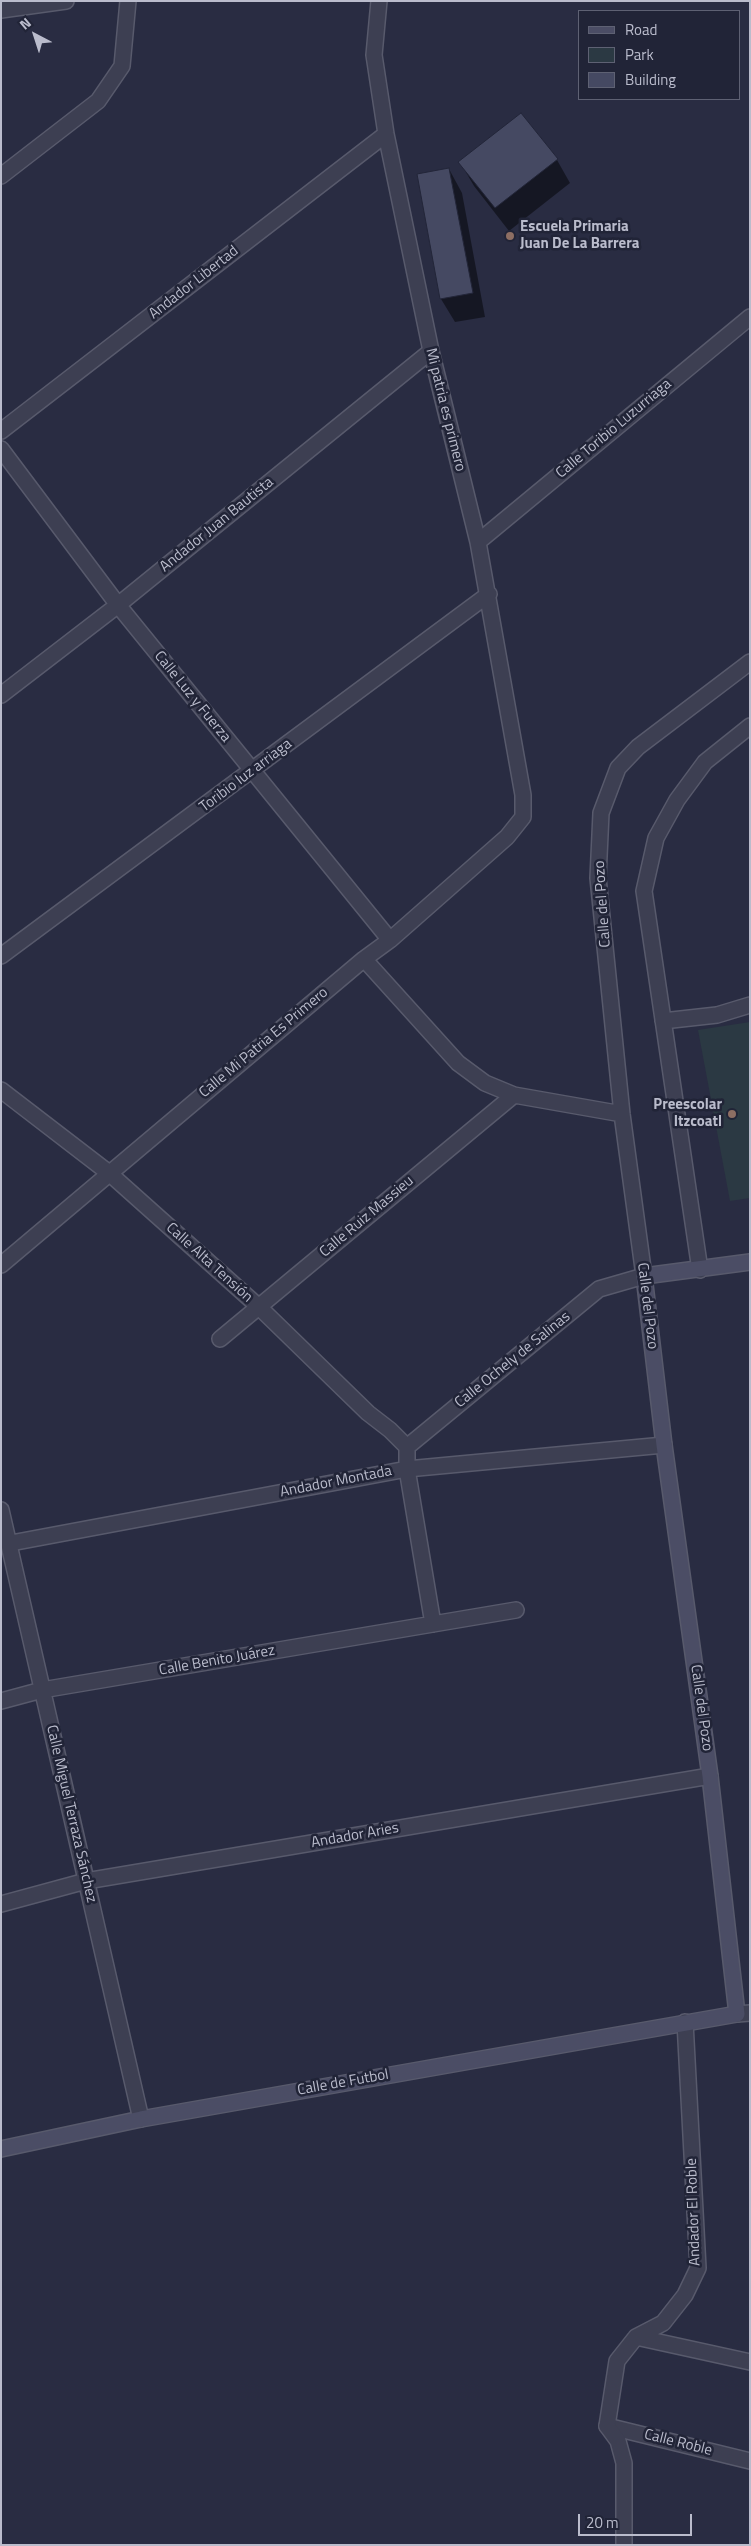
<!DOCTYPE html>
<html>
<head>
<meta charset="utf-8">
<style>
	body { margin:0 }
	#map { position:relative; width:751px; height:2546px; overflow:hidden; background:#292c42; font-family:"Titillium Web",sans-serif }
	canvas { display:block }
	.frame { position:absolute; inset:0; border:2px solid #babccc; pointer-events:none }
	.legend { position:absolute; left:578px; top:10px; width:162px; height:90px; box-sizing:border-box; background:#212437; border:1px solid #5e6173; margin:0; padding:6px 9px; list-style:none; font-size:15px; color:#babccc }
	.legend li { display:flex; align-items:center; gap:10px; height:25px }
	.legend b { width:25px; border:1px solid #5e6173 }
	.north { position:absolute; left:10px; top:10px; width:50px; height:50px; -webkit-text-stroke:4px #212437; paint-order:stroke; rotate:320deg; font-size:14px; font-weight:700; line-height:20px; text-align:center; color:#babccc }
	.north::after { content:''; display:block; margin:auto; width:18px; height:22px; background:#babccc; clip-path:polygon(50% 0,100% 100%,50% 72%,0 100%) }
	.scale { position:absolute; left:578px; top:2514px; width:114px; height:22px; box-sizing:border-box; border:2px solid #babccc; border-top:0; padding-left:6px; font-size:15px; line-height:18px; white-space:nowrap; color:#babccc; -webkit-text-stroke:4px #212437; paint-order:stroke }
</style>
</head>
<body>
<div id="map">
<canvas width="751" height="2546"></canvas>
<div class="frame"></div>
<ul class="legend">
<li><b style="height:6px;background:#4b4d65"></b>Road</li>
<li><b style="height:14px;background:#2b3943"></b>Park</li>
<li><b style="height:14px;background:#454962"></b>Building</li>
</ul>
<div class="north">N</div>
<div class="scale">20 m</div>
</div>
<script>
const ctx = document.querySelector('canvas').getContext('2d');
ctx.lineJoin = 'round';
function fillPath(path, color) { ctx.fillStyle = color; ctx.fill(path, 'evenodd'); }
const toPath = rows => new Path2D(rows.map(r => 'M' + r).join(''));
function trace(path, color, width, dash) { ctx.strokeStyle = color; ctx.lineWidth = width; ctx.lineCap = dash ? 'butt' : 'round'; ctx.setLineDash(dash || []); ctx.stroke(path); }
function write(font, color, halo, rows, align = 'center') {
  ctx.font = font + ' "Titillium Web",sans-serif'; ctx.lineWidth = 5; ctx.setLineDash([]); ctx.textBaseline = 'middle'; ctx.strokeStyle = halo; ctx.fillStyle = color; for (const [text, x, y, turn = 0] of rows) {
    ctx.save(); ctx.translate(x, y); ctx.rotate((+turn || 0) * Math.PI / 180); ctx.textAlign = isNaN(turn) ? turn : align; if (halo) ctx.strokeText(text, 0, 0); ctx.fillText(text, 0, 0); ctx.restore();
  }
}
const green = toPath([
	[750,1022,750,1198,730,1201,698,1030]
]);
const shadow = toPath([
	[557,160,570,183,509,231,474,186,460,162],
	[449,169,462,193,485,317,455,322,441,299]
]);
const building = toPath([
	[521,113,558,159,495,208,458,162,521,113],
	[449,168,473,293,440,299,417,174,449,168]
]);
const lane = toPath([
	[607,2426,750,2461]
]);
const street = toPath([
	[1,10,66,1],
	[1,176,98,101,122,66,128,1],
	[1,431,386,134],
	[1,449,118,605,390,940],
	[478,542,750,317],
	[1,695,118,605,431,351],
	[1,956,489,594],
	[364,959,458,1063,485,1083,514,1095,622,1114],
	[663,1021,717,1015,750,1005],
	[1,1090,109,1173,259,1307,368,1413,390,1430,407,1447],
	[1,1265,364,959,390,940,507,837,523,817,523,795,478,542,431,351,386,134,374,55,379,1],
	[700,1270,644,891,656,838,677,800,705,762,750,726],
	[220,1339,514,1095],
	[1,1510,141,2119],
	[11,1543,407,1469,664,1445],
	[433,1624,407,1469,407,1447,599,1289,644,1276,622,1114,598,878,601,813,618,768,638,747,750,662],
	[1,1701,42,1690,516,1610],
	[1,1904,86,1881,710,1776],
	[737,2014,750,2013],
	[636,2337,750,2362],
	[624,2545,624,2463,618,2441,607,2426,617,2361,636,2337,663,2323,685,2295,698,2268,685,2022]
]);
const secondary = toPath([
	[1,2149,141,2119,737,2014,710,1776,664,1445,644,1276,750,1262]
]);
const markers = [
	[510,236,5,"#8d6e63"],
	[732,1114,5,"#8d6e63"]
];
const poiNames = [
	["Escuela Primaria",520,227],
	["Juan De La Barrera",520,244],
	["Preescolar",722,1105,"right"],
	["Itzcoatl",722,1122,"right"]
];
const streetNames = [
	["Andador Libertad",194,283,-38],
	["Mi patria es primero",445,410,76],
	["Calle Toribio Luzurriaga",614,429,-40],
	["Andador Juan Bautista",217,525,-39],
	["Calle Luz y Fuerza",192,697,51],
	["Toribio luz arriaga",246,776,-37],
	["Calle del Pozo",603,904,-94],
	["Calle Mi Patria Es Primero",264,1043,-40],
	["Calle Ruiz Massieu",367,1217,-40],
	["Calle Alta Tensión",209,1263,42],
	["Calle del Pozo",647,1306,83],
	["Calle Ochely de Salinas",513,1360,-39],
	["Andador Montada",336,1482,-11],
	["Calle Benito Juárez",217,1661,-10],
	["Calle del Pozo",701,1708,82],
	["Calle Miguel Terraza Sánchez",71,1814,77],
	["Andador Aries",355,1836,-10],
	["Calle de Futbol",343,2083,-10],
	["Andador El Roble",694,2212,-92],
	["Calle Roble",678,2443,14]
];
fillPath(green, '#2b3943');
fillPath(shadow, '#0007');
fillPath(building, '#454962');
trace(building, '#232639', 1);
trace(lane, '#585a6c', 18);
trace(street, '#585a6c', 18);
trace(secondary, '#585a6c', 18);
trace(lane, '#3d3f52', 15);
trace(street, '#3d3f52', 15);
trace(secondary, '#4b4d65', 15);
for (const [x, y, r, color] of markers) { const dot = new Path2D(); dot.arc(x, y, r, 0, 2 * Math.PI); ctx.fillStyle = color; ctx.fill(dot); trace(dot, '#212437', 2); }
write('bold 15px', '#babccc', '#212437', poiNames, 'left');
write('15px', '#babccc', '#212437', streetNames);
</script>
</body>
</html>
